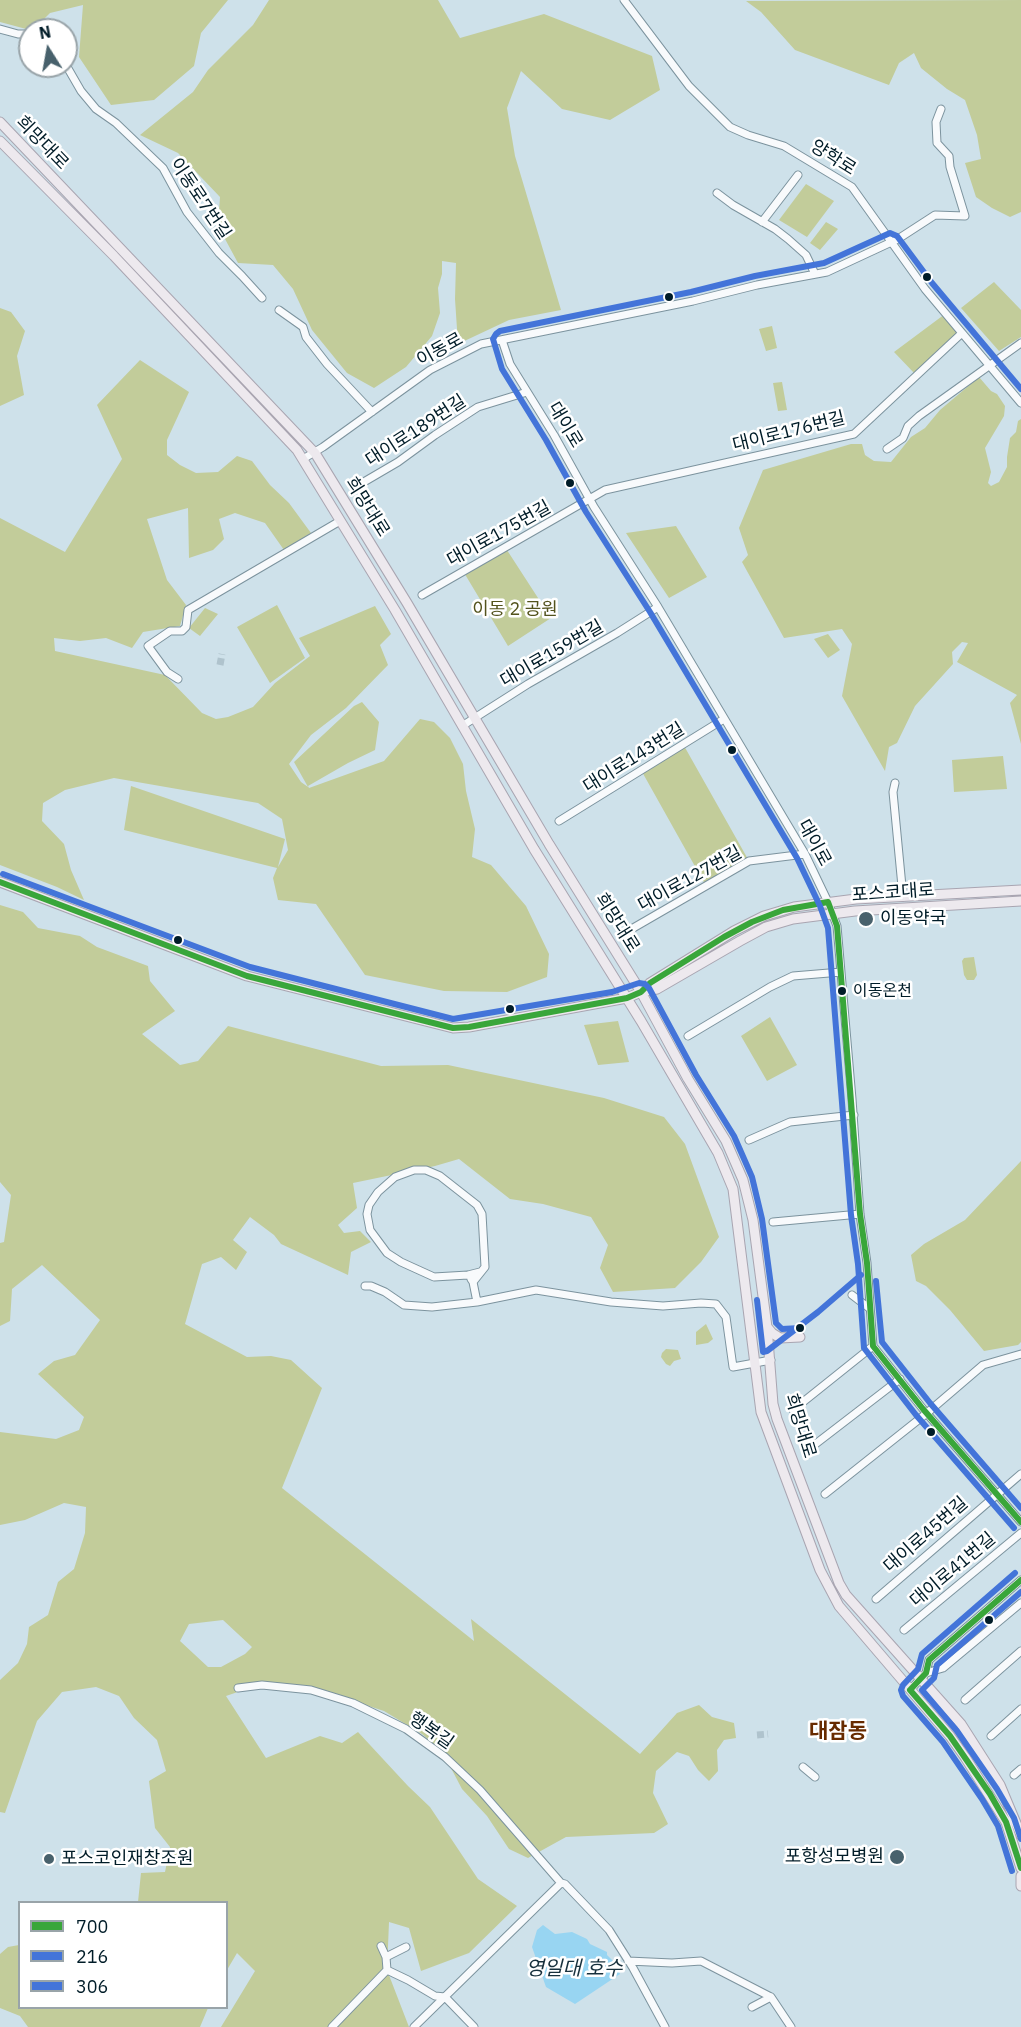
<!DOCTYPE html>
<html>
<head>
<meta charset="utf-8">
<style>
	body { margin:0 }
	#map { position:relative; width:1021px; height:2027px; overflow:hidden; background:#cee1ea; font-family:"IBM Plex Sans",sans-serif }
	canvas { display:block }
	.legend { position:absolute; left:18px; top:1901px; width:210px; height:108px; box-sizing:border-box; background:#fff; border:2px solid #99a4a9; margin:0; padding:8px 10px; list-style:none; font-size:18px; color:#001c28 }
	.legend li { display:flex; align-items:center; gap:12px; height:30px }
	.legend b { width:30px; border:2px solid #99a4a9 }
	.north { position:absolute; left:18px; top:18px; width:60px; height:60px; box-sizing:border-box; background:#fff; border:2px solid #99a4a9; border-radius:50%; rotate:349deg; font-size:16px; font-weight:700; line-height:24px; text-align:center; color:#001c28 }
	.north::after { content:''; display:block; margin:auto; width:21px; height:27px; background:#48616c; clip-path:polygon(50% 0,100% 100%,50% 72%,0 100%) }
</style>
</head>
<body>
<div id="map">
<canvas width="1021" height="2027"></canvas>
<ul class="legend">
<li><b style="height:8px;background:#39a63a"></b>700</li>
<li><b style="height:8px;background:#4374d9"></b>216</li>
<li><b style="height:8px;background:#4374d9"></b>306</li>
</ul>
<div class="north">N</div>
</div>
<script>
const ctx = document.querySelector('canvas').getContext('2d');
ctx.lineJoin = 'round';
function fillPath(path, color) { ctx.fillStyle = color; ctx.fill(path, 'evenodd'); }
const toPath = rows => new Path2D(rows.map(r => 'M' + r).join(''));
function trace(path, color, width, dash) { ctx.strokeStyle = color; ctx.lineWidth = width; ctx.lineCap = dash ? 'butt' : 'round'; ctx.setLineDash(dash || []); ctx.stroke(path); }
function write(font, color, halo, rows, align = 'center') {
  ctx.font = font + ' "IBM Plex Sans","Noto Sans KR",sans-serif'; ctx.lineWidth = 5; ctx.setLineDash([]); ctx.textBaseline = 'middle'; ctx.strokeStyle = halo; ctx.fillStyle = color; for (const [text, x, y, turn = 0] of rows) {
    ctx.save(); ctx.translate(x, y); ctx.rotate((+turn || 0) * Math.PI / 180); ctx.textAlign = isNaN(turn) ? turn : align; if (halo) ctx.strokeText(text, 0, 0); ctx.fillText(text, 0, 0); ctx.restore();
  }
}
const green = toPath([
	[0,0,228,0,201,33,194,66,154,100,111,105,79,57,83,5,50,13,33,30,30,30,0,22],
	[269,0,438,0,460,38,544,14,652,56,660,90,610,120,562,109,521,71,507,108,515,156,561,310,509,320,458,344,455,299,456,263,442,261,442,274,438,288,440,313,432,336,406,367,374,388,347,373,312,330,293,289,273,265,238,263,218,226,220,197,178,153,140,135,193,92,208,70,253,25],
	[1021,0,1021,212,1010,217,992,208,976,197,965,163,981,159,977,135,965,100,947,89,921,68,914,53,899,63,889,85,795,50,761,12,746,1],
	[806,184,834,201,807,237,779,220],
	[826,222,838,229,820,250,810,243],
	[994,282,1021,310,1021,337,999,351,961,308],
	[0,308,11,312,25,331,17,356,24,395,0,406],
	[945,314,962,333,915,374,894,352],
	[772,326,777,348,766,351,759,329],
	[140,360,189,392,167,440,167,455,180,465,196,473,218,472,237,456,252,461,270,485,289,503,311,533,284,550,265,523,235,513,219,519,224,539,213,550,189,558,188,508,147,519,167,580,186,605,180,626,143,632,132,648,106,638,80,641,54,638,55,651,165,675,202,713,216,719,228,717,253,707,275,683,310,656,299,638,375,606,391,634,380,645,388,665,346,708,311,735,289,764,301,782,308,787,294,762,354,706,362,702,379,722,375,750,348,763,308,786,309,788,384,761,420,719,434,722,450,738,463,764,466,791,475,829,472,857,491,865,526,906,549,954,547,977,507,992,444,991,365,975,316,904,278,900,273,878,277,868,124,830,131,786,285,839,278,867,288,850,282,819,258,803,114,778,65,790,43,803,42,821,64,844,71,870,84,900,57,887,0,865,0,518,65,552,122,459,97,405],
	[979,377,991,391,997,394,1005,406,1004,416,985,448,991,472,988,483,991,486,999,482,1007,467,1007,457,1010,438,1016,432,1018,421,1021,419,1021,744,1010,703,1017,695,957,662,968,643,962,642,952,652,953,664,915,706,897,743,889,747,885,771,842,696,852,644,842,629,784,638,742,562,748,555,739,528,763,470,851,444,862,444,865,455,874,461,891,462,911,437,925,428,940,410],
	[782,382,787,410,778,411,773,383],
	[676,526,707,577,669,598,626,533],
	[505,547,551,618,508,646,463,571],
	[277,605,305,658,270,683,237,627],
	[205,608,218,614,200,636,189,628],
	[828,634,840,650,828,658,814,639],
	[683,744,749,861,706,886,641,770],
	[1003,756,1007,789,954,792,952,760],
	[0,905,23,912,38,928,80,936,97,947,148,966,150,981,175,1011,142,1034,180,1065,198,1061,228,1026,381,1066,448,1065,604,1098,664,1117,685,1144,719,1237,701,1262,675,1288,613,1292,600,1268,608,1245,591,1217,543,1204,510,1199,459,1159,435,1166,353,1183,357,1208,338,1225,344,1233,360,1231,371,1242,351,1252,348,1275,281,1244,274,1235,250,1217,233,1240,247,1252,236,1270,221,1257,202,1264,185,1324,247,1357,271,1356,291,1360,322,1388,282,1488,474,1641,471,1619,640,1754,677,1713,699,1705,712,1717,734,1723,736,1738,724,1740,717,1750,718,1771,709,1781,698,1770,689,1756,677,1752,656,1771,653,1793,668,1824,654,1833,566,1837,528,1858,509,1849,487,1816,462,1789,442,1751,422,1734,384,1711,335,1695,264,1683,226,1696,266,1758,320,1736,342,1743,358,1732,408,1786,430,1807,478,1879,517,1906,469,1953,421,1971,409,1928,389,1922,387,1970,409,2027,221,2027,255,1971,237,1953,227,1970,226,1902,138,1902,141,1873,165,1872,170,1847,155,1828,149,1781,166,1771,157,1740,134,1718,119,1696,96,1687,62,1692,37,1721,5,1813,0,1812,0,1680,18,1663,27,1644,29,1627,48,1615,58,1582,74,1569,85,1533,86,1507,64,1503,25,1520,0,1525,0,1432,56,1439,79,1430,84,1417,38,1374,54,1361,75,1355,100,1320,42,1265,12,1289,10,1321,0,1326,0,1243,4,1242,11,1195,0,1182],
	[223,1620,252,1647,245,1654,221,1667,208,1667,180,1641,189,1624],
	[974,957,977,975,974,980,967,980,964,975,962,961,964,958],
	[770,1017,797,1065,767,1081,741,1036],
	[618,1021,629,1062,598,1065,584,1025],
	[1021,1161,1021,1342,1018,1345,984,1351,950,1310,926,1286,916,1281,911,1255,924,1244,965,1220],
	[706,1324,713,1339,708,1343,696,1345,696,1332],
	[666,1349,678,1350,681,1359,674,1361,670,1366,666,1364,661,1357,662,1353],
	[19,1945,20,2008,208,2008,200,2027,28,2027,20,2016,0,2008,0,1954,8,1947]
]);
const water = toPath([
	[543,1925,555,1934,572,1932,587,1939,590,1944,607,1952,607,1955,615,1963,620,1974,575,2004,546,1987,532,1947,537,1930]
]);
const minorTunnel = toPath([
	[220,665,222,654],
	[757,1735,768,1734]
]);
const minor = toPath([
	[624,0,689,86,730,127,748,135,784,146,852,187,925,289,1021,403],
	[0,29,18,34,30,34],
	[66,65,81,91,96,109,116,123,163,168,187,212,219,253,242,276,262,298],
	[717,193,733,205,775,229,788,239,806,255,815,274],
	[762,222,798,175],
	[279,310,303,327,306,337,327,364,372,412],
	[502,340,510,364,554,435,594,507,658,607,805,854,828,902,837,926,852,1099,860,1214,867,1263,873,1346,923,1409,1021,1522],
	[887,449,903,438,908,426,919,416,1021,343],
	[303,459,323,447,430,370,481,344,693,301,757,285,827,272,898,239,935,215,965,216,950,167,949,156,937,143,936,122,941,109],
	[357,486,398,462,435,435,478,407,527,392],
	[422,595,605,490,854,434,962,333],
	[178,679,167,672,148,646,170,631,182,631,186,627,188,610,340,521],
	[462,726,528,684,617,633,658,607],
	[895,783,893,792,903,897],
	[559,821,724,719],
	[628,931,749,861,805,854],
	[688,1036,770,987,793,976,841,972],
	[749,1140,790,1122,854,1115],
	[773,1222,860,1214],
	[471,1279,473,1282,477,1302],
	[473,1282,485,1267,482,1214,477,1205,440,1176,426,1170,414,1170,395,1177,378,1192,369,1205,367,1214,370,1230,387,1253,401,1262,434,1277,468,1275,480,1272],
	[365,1286,371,1286,385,1292,404,1305,432,1307,477,1302,536,1290,611,1302,663,1306,701,1303,716,1304,726,1317,733,1367,771,1360],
	[852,1295,869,1308],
	[793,1410,873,1346],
	[809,1449,900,1379],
	[825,1494,927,1413,983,1365,1021,1354],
	[876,1599,1021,1474],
	[904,1630,1021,1533],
	[926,1673,943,1668,1021,1603],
	[238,1688,262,1685,311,1690,353,1703,406,1729,445,1757,480,1790,561,1883],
	[910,1690,926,1673,929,1660,1021,1580],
	[965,1700,1021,1651],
	[991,1736,1021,1709],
	[803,1767,815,1777],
	[1014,1775,1021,1769],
	[381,1946,386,1957],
	[628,1961,672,1963,701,1961,771,1997,791,2027],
	[387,1970,408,1980,435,1996,445,1997,474,2027],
	[387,1970,386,1957,406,1947],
	[752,2007,771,1997],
	[332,2027,387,1970],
	[414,2027,561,1883,565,1884,609,1930,633,1968,665,2027]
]);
const major = toPath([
	[0,122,315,453,407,603,549,844,641,992,688,1079,726,1141,743,1180,753,1220,767,1327,773,1404,777,1419,839,1583,846,1595,961,1724,1000,1785,1021,1835],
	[0,141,114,256,297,450,395,610,534,849,641,1021,718,1153,733,1189,761,1412,820,1570,839,1606,950,1736,965,1757,1006,1822,1021,1868],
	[0,882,247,976,453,1028,469,1027,627,998,641,992,650,983,734,931,764,916,794,907,856,899,1021,890],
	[641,992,657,989,740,941,766,927,793,919,855,911,1021,901],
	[767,1327,772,1333,780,1338,800,1337],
	[1021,1876,1021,1886]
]);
const bus1 = toPath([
	[0,882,247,976,453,1028,469,1027,627,998,641,992,650,983,724,937,752,922,783,910,828,902],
	[828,902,837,926,860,1214,867,1263,873,1346,923,1409,1021,1522],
	[910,1690,950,1736,990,1794,1006,1822,1021,1868],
	[910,1690,926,1673,929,1660,1021,1580]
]);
const bus2 = toPath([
	[1014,1528,916,1415,864,1348,858,1264,851,1215,828,928,820,906,797,858,650,612,586,512,546,440,502,369,493,339,496,334,500,331,691,292,755,276,824,263,890,233,897,236,932,283,1021,389],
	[1012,1871,998,1826,982,1799,943,1742,903,1696,901,1690,903,1685,918,1669,922,1654,1015,1573]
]);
const bus3 = toPath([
	[3,874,250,967,453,1019,612,992,639,983,645,984,649,988,696,1075,734,1136,752,1177,762,1219,776,1323,782,1329,800,1328],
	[876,1281,882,1342,930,1403,1021,1508],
	[757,1300,763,1352,767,1351,818,1312,861,1275],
	[1021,1592,937,1665,934,1678,922,1690,957,1731,997,1789,1014,1818,1021,1839]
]);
const markers = [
	[927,277,5,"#001c28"],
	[669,297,5,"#001c28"],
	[570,483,5,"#001c28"],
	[732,750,5,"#001c28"],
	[866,919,8,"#48616c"],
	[178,940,5,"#001c28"],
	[842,991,5,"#001c28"],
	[510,1009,5,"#001c28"],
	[800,1328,5,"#001c28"],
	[931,1432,5,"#001c28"],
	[989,1620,5,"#001c28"],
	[897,1857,8,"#48616c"],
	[49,1859,6,"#48616c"]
];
const busNames = [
	["이동온천",853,991]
];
const streetNames = [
	["희망대로",42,143,46],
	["양학로",833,158,32],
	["이동로7번길",200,199,56],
	["이동로",440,350,-29],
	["대이로",565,425,59],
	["대이로189번길",416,431,-33],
	["대이로176번길",789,432,-14],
	["희망대로",367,507,58],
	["대이로175번길",499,534,-29],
	["대이로159번길",552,654,-30],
	["대이로143번길",634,758,-32],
	["대이로",814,843,61],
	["대이로127번길",690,879,-29],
	["포스코대로",893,893,-4],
	["희망대로",617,923,58],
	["희망대로",800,1426,73],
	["대이로45번길",926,1535,-41],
	["대이로41번길",953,1570,-40],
	["행복길",431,1731,35]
];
const parkNames = [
	["이동 2 공원",515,610]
];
const poiNames = [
	["이동약국",880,919],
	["포항성모병원",884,1857,"right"],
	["포스코인재창조원",61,1859]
];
const waterNames = [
	["영일대 호수",574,1969]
];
const quarterNames = [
	["대잠동",838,1732]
];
fillPath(green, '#c2cc9a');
fillPath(water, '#98d5f2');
trace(minorTunnel, '#afc3cd', 7, [7, 3.5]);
trace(minor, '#7c939e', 9);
trace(major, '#a9a5b1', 11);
trace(minor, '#f8fafc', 7);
trace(major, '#ede9ee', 9);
trace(bus1, '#39a63a', 6);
trace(bus2, '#4374d9', 6);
trace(bus3, '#4374d9', 6);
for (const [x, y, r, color] of markers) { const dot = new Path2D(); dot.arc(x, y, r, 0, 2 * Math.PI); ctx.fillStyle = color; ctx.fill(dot); trace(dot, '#fff', 2); }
write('16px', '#001c28', '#fff', busNames, 'left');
write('18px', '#001c28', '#fff', streetNames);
write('18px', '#53531d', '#fff', parkNames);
write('18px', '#001c28', '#fff', poiNames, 'left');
write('italic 20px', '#18313d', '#fff', waterNames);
write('bold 21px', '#672b00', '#fff', quarterNames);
</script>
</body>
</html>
